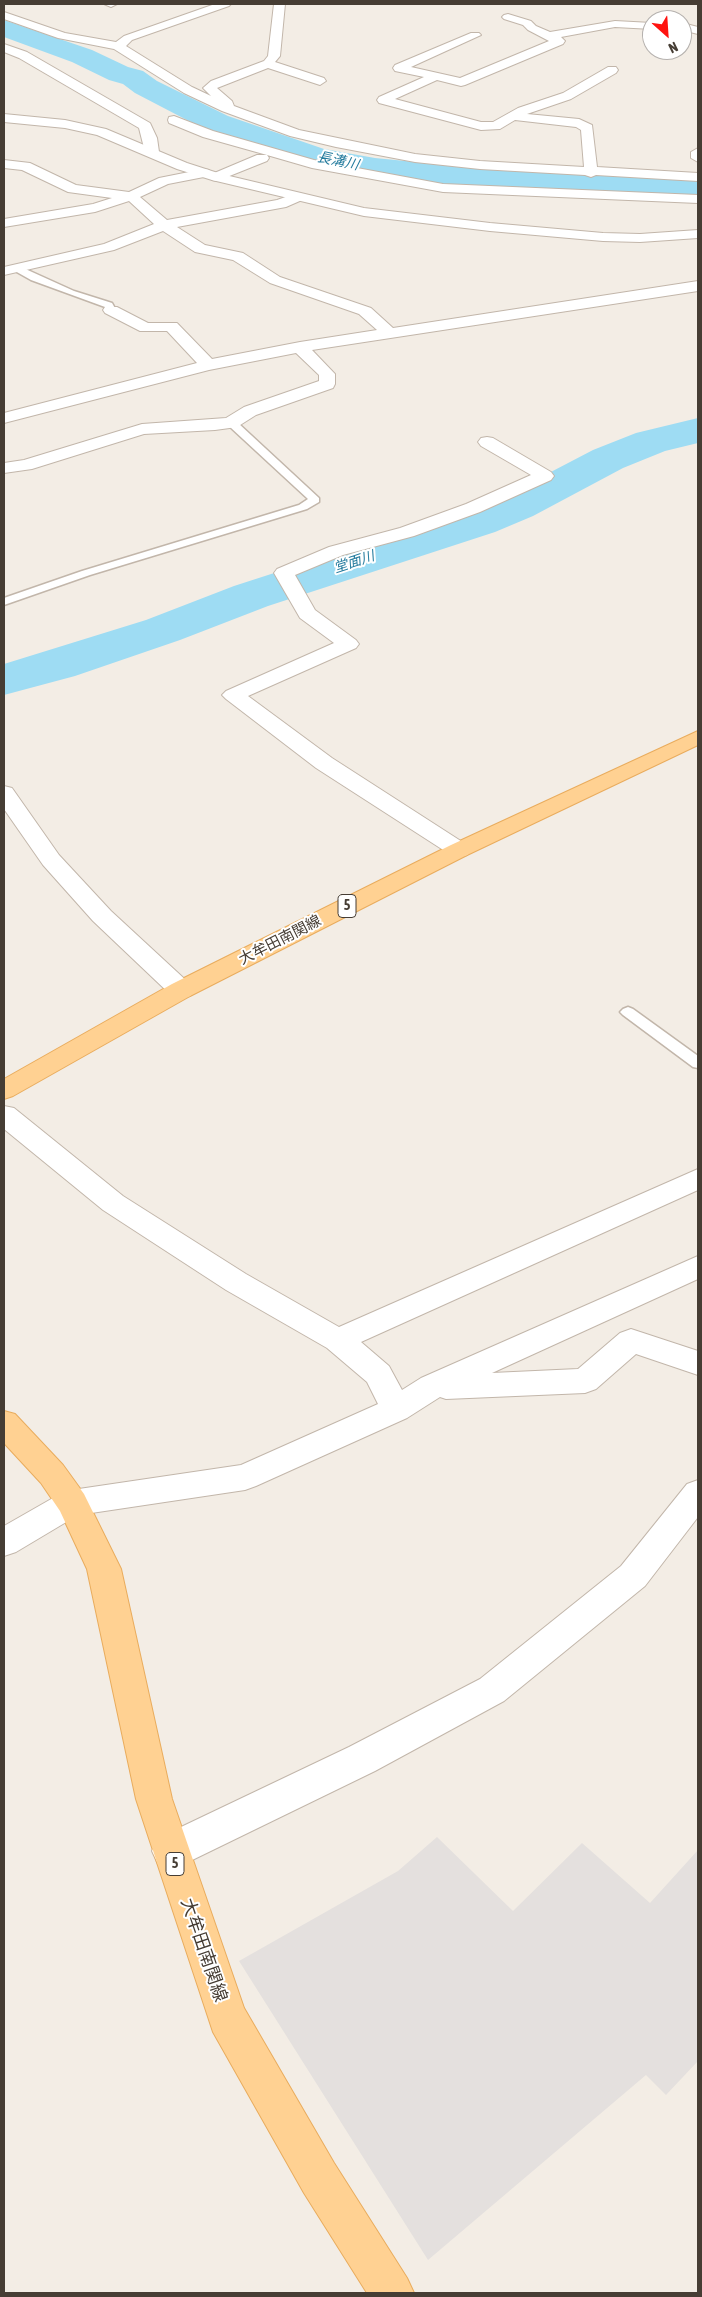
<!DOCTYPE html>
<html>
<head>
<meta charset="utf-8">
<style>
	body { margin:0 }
	#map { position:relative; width:702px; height:2297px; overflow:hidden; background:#f3ede5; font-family:"Asap Condensed",sans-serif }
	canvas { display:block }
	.frame { position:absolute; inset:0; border:5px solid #463d34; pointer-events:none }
	.north { position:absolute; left:642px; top:10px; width:50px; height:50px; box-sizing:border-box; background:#fff; border:1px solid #b5b1ae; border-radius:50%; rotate:154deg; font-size:14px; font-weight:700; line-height:20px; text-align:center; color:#463d34 }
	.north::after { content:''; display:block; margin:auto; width:18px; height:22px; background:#ff1310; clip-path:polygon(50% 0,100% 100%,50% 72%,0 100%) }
</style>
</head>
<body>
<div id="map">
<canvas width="702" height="2297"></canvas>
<div class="frame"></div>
<div class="north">N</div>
</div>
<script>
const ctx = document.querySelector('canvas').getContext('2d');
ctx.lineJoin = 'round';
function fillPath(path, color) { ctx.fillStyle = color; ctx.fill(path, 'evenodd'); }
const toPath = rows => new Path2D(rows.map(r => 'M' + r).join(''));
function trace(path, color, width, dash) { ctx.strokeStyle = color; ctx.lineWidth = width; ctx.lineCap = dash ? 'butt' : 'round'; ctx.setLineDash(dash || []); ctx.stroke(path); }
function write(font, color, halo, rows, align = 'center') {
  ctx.font = font + ' "Asap Condensed","Noto Sans JP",sans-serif'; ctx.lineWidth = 4; ctx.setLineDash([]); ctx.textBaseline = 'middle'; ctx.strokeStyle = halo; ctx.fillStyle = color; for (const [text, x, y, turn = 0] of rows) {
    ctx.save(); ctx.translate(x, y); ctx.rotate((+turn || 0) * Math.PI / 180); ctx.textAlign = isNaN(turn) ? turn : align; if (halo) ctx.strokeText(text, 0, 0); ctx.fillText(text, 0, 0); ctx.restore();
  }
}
const parking = toPath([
	[437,1837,513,1911,582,1843,650,1903,698,1850,698,2061,666,2095,646,2075,428,2260,239,1961,398,1871]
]);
const river = toPath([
	[4,20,92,50,128,67,143,71,157,81,228,116,324,149,375,158,456,166,576,173,698,176,698,196,576,193,456,186,375,178,307,165,206,130,135,93,123,84,109,80,72,62,4,37,4,20],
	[698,418,698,443,665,451,623,468,533,516,495,532,268,606,180,640,75,676,4,695,4,664,146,620,234,586,463,512,501,498,593,450,636,433,698,418]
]);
const service = toPath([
	[15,267,21,267,74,291,112,303,116,310,108,312,105,307,31,280,15,271,15,267],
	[234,422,238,423,319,498,319,502,307,509,90,575,4,605,4,598,82,571,299,505,308,499,230,427,230,423,234,422],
	[628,1007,633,1009,698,1056,698,1068,693,1067,623,1015,620,1012,623,1009,628,1007]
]);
const minor = toPath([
	[104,4,117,4,111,7,104,4],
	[215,4,231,4,229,6,132,40,126,46,192,87,211,96,203,88,211,81,264,61,268,56,274,4,285,4,280,56,275,62,324,78,326,81,320,85,268,68,217,88,232,101,234,106,299,130,415,154,480,161,584,167,581,130,576,127,515,120,500,129,481,130,379,103,377,100,379,97,424,77,395,71,393,68,395,65,471,33,479,33,481,35,411,67,460,78,549,41,528,30,523,25,504,19,502,17,504,15,508,14,531,21,536,26,550,32,615,21,652,23,652,29,615,27,561,37,565,41,563,44,465,85,461,86,437,80,395,99,481,122,493,122,518,108,563,93,608,67,616,67,618,70,616,73,571,99,527,114,579,119,592,125,597,167,698,173,698,181,596,175,591,177,585,175,480,169,415,162,336,147,290,136,222,111,184,93,114,49,58,38,4,19,4,12,65,33,116,42,124,36,215,4],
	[682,23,698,27,698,34,682,30,682,23],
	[4,44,27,52,150,123,157,138,159,152,157,155,152,156,145,152,139,128,19,58,4,52,4,44],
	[174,116,213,131,314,160,443,184,698,195,698,203,443,192,312,168,267,155,269,158,267,161,217,181,212,180,210,177,212,174,257,155,267,155,203,137,169,123,168,120,169,117,174,116],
	[698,148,698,162,691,158,691,152,698,148],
	[4,160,30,163,76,185,129,192,159,178,204,169,209,170,211,173,209,176,168,184,140,197,167,220,277,200,297,193,302,194,304,197,302,200,286,207,177,227,205,245,243,253,280,277,371,308,393,328,698,281,698,291,312,350,335,374,335,384,333,388,256,415,237,427,215,430,144,434,32,469,4,473,4,463,24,460,142,424,226,418,244,407,319,381,319,375,296,353,209,370,4,423,4,413,197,363,167,331,140,331,105,313,103,310,105,307,117,307,148,323,177,323,212,359,300,342,377,330,359,314,270,283,233,260,195,252,163,231,114,250,4,275,4,267,104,244,154,224,129,201,95,212,4,227,4,219,93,204,112,198,68,192,22,170,4,168,4,160],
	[487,437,493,438,551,472,554,476,551,480,480,512,414,536,343,555,295,575,315,610,356,640,359,644,356,648,248,696,332,758,467,845,471,850,467,855,459,857,451,855,316,768,226,699,222,695,226,691,334,643,300,618,274,573,277,569,329,547,400,528,466,504,531,475,481,446,478,442,481,438,487,437],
	[4,786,12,788,59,855,111,911,190,984,194,990,190,996,181,998,172,996,93,921,43,865,4,809,4,786],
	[4,1106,14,1108,123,1196,246,1274,339,1327,698,1169,698,1190,361,1342,389,1366,402,1390,421,1378,698,1256,698,1279,492,1373,578,1369,620,1333,631,1329,698,1351,698,1375,636,1354,596,1389,585,1393,446,1399,440,1397,407,1418,256,1486,245,1490,78,1515,16,1552,4,1556,4,1526,60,1494,72,1490,241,1465,378,1404,367,1382,327,1348,226,1290,103,1210,4,1129,4,1106],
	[698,1480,698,1517,645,1586,504,1701,375,1771,184,1864,171,1869,158,1864,152,1851,158,1838,349,1747,480,1679,621,1566,687,1484,698,1480]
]);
const tertiary = toPath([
	[4,114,65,120,106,129,187,163,221,174,364,208,490,223,603,233,640,234,698,230,698,238,640,242,603,241,490,231,364,216,212,180,177,169,97,135,65,128,4,122,4,114]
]);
const primary = toPath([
	[698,731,698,745,467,855,190,996,13,1096,4,1099,4,1079,172,984,451,845,698,731],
	[4,1411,15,1414,63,1465,84,1494,121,1569,172,1799,244,2008,334,2163,407,2278,414,2293,367,2293,304,2193,213,2032,136,1799,87,1569,60,1511,41,1483,4,1443,4,1411]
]);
const farWaternames = [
	["長溝川",338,161,12],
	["堂面川",354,562,-18]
];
const shields = [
	[347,906,18],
	[175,1864,18]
];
const shieldNames = [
	["5",347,906],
	["5",175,1864]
];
const streetNames = [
	["大牟田南関線",280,940,-27]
];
const nearStreetnames = [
	["大牟田南関線",204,1950,71]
];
fillPath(parking, '#e4e0de');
fillPath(river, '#9edcf3');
trace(service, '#c2b6aa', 3);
trace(minor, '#c2b6aa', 2);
trace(tertiary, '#c2b6aa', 2);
trace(primary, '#e9ac5d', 2);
fillPath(service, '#fff');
fillPath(minor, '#fff');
fillPath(tertiary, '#fff');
fillPath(primary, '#ffd192');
write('italic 14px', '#257c9e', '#fff', farWaternames);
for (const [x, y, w] of shields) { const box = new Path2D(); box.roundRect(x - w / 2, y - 11.5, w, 23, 4); ctx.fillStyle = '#fff'; ctx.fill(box); trace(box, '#463d34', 1); }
write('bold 14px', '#463d34', null, shieldNames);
write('15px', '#463d34', '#fff', streetNames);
write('18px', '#463d34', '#fff', nearStreetnames);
</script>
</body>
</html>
